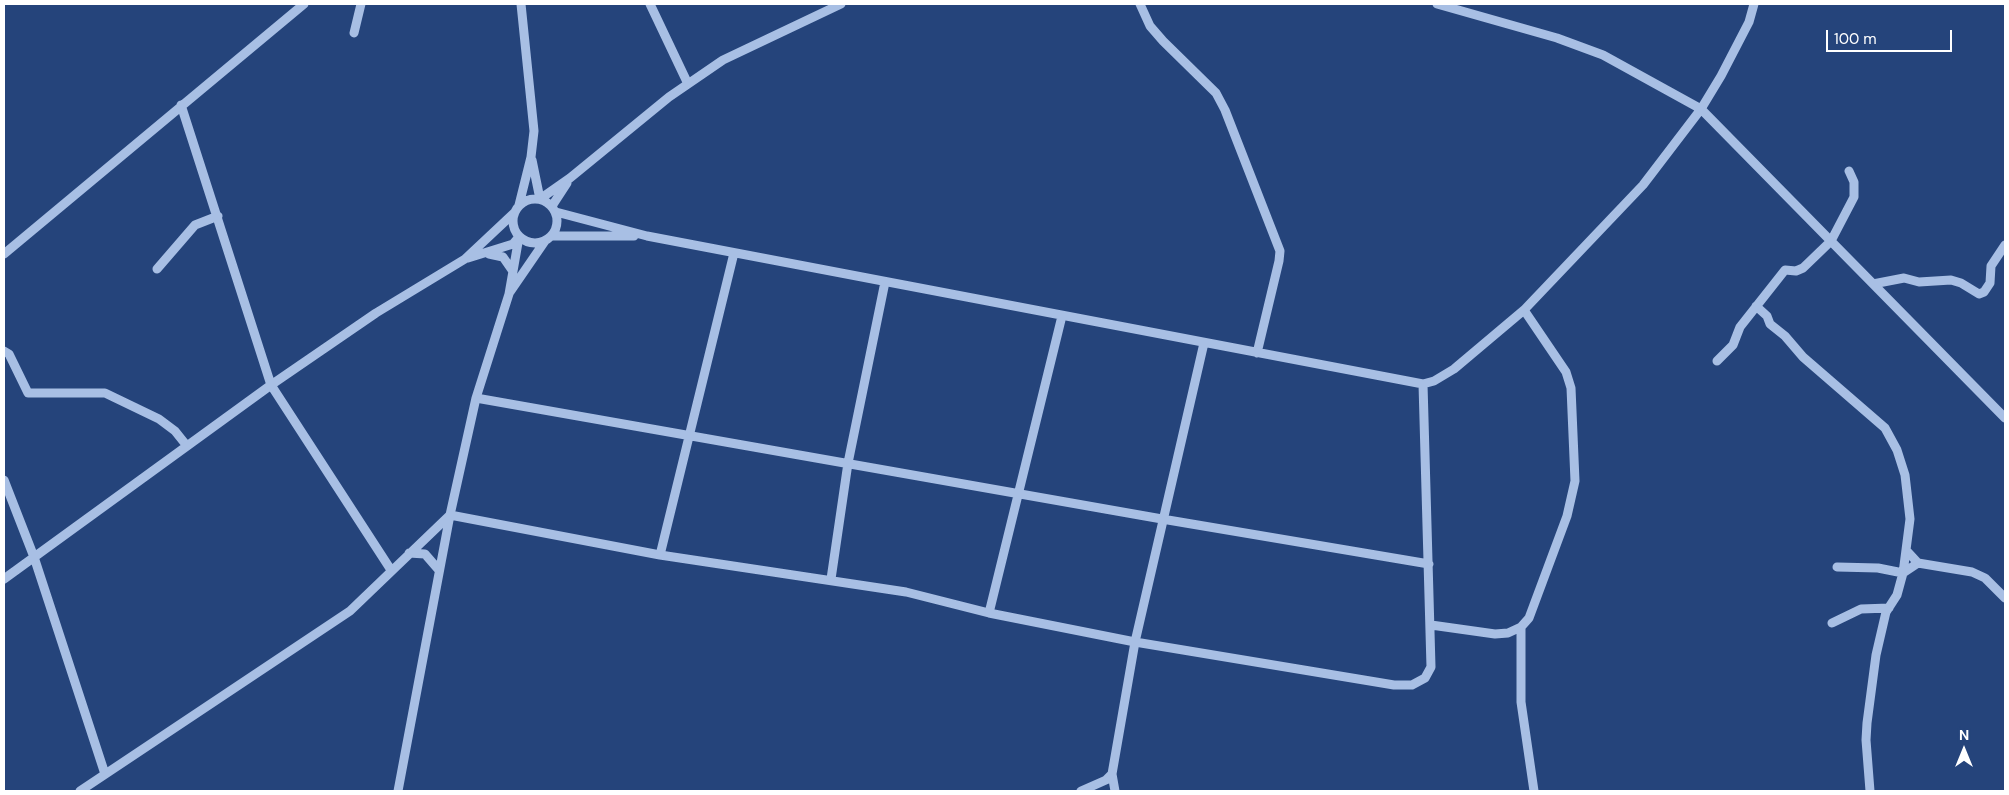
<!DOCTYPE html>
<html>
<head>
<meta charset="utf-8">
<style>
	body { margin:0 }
	#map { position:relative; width:2009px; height:795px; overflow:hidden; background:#25447b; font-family:"DM Sans",sans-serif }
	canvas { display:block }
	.frame { position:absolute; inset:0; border:5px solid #fff; pointer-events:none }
	.north { position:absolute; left:1939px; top:725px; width:50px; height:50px; -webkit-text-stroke:4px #25447b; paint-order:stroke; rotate:0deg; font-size:14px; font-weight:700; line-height:20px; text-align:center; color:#fff }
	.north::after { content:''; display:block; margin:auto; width:18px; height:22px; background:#fff; clip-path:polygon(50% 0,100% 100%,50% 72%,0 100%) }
	.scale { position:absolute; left:1826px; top:30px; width:126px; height:22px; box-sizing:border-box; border:2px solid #fff; border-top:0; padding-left:6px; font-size:15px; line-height:18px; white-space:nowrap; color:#fff; -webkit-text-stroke:4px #25447b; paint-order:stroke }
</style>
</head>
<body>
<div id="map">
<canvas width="2009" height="795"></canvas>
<div class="frame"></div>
<div class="north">N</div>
<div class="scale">100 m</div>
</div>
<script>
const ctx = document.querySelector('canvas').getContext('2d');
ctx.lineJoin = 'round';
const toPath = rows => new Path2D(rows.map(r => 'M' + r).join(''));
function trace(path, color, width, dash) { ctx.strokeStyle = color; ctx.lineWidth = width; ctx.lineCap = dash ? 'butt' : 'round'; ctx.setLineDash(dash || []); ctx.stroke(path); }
const minor = toPath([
	[650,4,688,84],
	[1140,4,1150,26,1163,41,1216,93,1225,110,1280,251,1279,261,1257,353],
	[1437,4,1557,38,1603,55,1701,109,2005,418],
	[354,33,361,4],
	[181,105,271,385,391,570],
	[532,160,540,199],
	'513 221a22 22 0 1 1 44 0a22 22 0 1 1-44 0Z',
	[540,199,570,178,669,97,723,60,841,4],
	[519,205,531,157,534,131,521,4],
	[552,206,567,183],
	[556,212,647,236,1423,384,1434,381,1454,369,1524,310,1643,185,1701,109,1721,76,1749,22,1754,4],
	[552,236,634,236],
	[4,254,304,4],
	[489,254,503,257,512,270],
	[468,258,513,244,519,237],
	[157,269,195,225,218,216],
	[1873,284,1904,278,1919,282,1951,280,1961,283,1979,294,1984,292,1990,283,1991,266,2005,245],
	[510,292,545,241],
	[1756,306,1767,316,1770,324,1785,336,1803,357,1885,428,1897,450,1905,475,1910,519,1903,573,1897,595,1886,612,1876,655,1867,723,1866,740,1870,791],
	[4,351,9,354,28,393,105,393,159,419,175,431,187,446],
	[1717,361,1733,345,1740,327,1785,270,1796,271,1803,268,1831,241,1854,197,1854,182,1849,171],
	[476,398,1162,519,1429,564],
	[4,480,34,557,105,774],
	[1906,550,1918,563,1972,572,1985,578,2005,598],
	[409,553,425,554,438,569],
	[660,555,734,253],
	[1837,567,1878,568,1903,573,1918,563],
	[4,579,271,385,376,313,465,259,514,213],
	[831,579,848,463,885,282],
	[989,613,1062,316],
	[1832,623,1861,609,1889,608],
	[1431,625,1495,634,1508,633,1521,627,1529,618,1567,516,1575,481,1571,388,1566,372,1524,310],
	[1521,627,1521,702,1534,791],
	[1112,774,1115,791],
	[80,791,350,611,450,515,660,555,906,592,989,613,1135,642,1394,685,1412,685,1425,678,1431,667,1423,384],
	[398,791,450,515,476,398,509,294,519,237],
	[1081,791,1106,780,1112,774,1135,642,1204,343]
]);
trace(minor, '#a8bfe4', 9);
</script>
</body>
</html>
